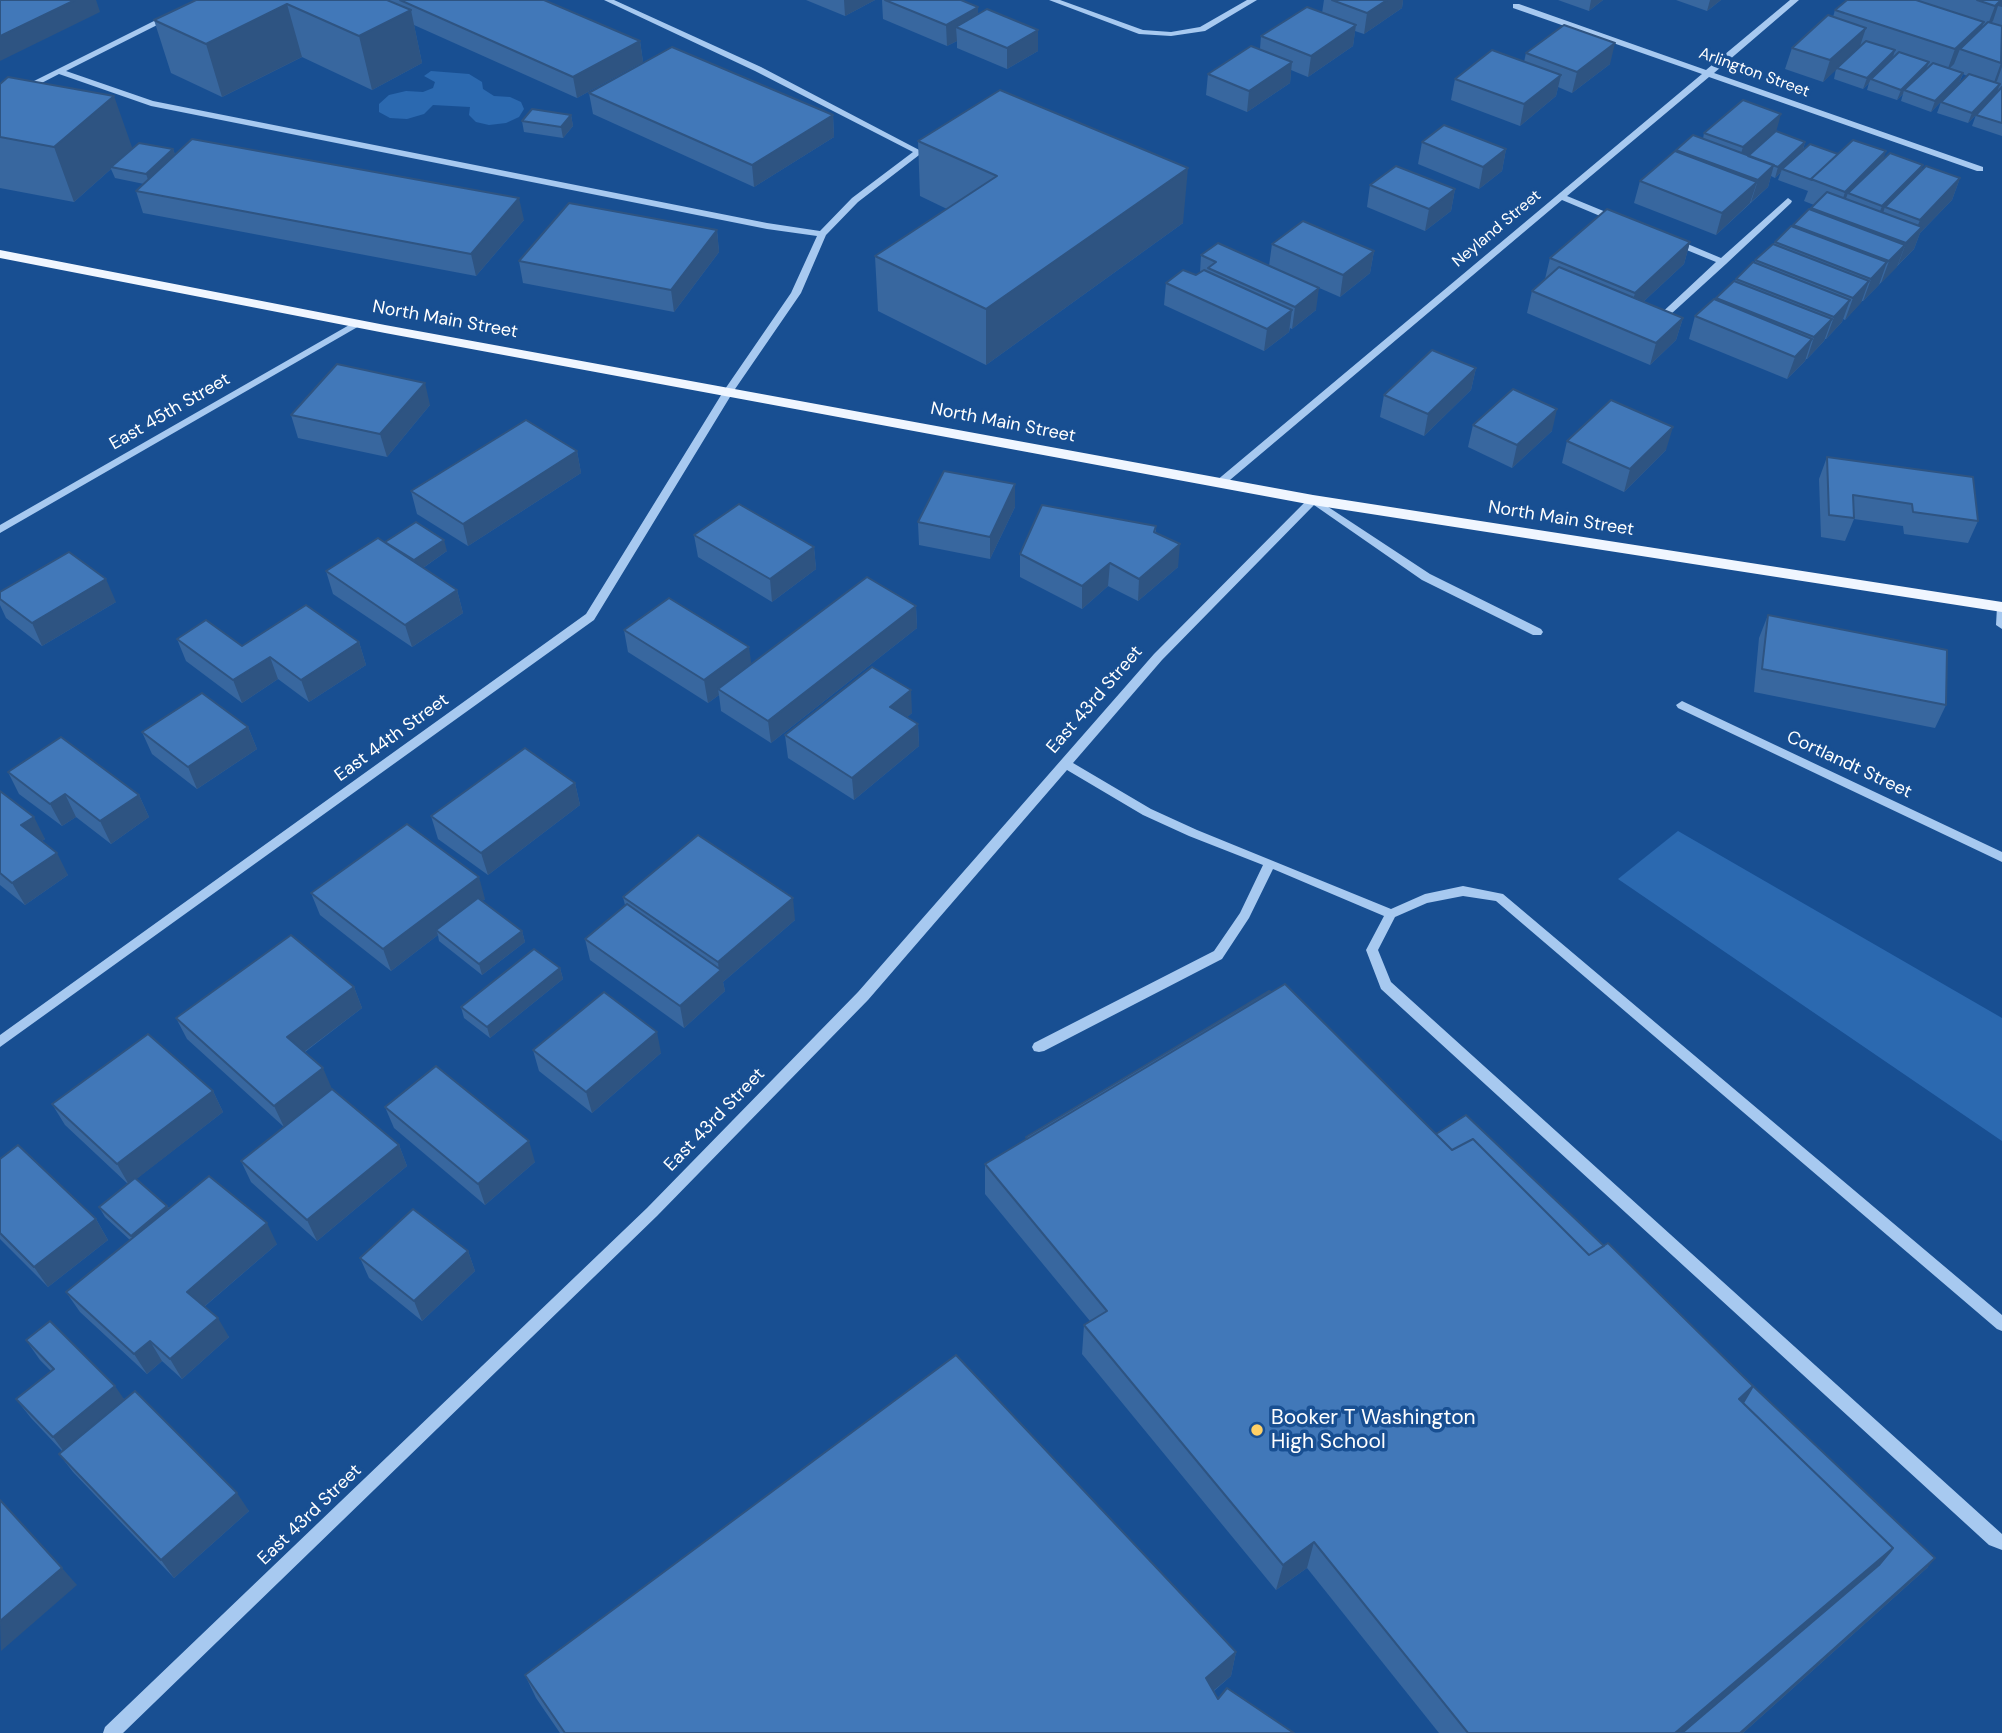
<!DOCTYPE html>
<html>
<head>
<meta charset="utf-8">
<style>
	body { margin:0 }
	canvas { display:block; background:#184f92 }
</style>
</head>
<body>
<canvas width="2002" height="1733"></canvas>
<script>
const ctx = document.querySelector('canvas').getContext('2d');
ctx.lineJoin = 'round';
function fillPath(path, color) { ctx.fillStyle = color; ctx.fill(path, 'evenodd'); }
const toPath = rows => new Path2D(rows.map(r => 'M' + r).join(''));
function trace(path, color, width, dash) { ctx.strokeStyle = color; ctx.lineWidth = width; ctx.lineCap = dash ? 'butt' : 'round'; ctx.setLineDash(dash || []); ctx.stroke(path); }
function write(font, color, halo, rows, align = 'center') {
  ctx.font = font + ' "DM Sans",sans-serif'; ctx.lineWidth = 7; ctx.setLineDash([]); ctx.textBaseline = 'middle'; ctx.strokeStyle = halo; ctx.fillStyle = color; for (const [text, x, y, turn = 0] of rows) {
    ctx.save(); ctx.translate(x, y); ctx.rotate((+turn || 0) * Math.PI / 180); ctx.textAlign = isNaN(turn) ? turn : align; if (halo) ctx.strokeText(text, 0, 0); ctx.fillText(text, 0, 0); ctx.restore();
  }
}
const green = toPath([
	[431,71,469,74,482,82,483,89,494,96,510,97,521,102,524,109,519,117,506,123,489,125,476,122,469,115,470,107,433,105,424,114,407,119,390,118,379,112,379,104,389,95,406,91,423,92,433,88,435,82,424,76],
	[1678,831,2002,1018,2002,1141,1618,879]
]);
const minor = toPath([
	[604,0,614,0,761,67,923,152,858,202,826,235,801,293,733,392,594,620,0,1047,0,1035,586,614,723,392,791,293,817,236,767,229,151,106,59,74,3,103,0,103,0,98,168,14,172,16,171,18,66,71,153,101,767,223,820,231,852,198,913,152,755,71,604,0],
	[1049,0,1060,0,1143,30,1171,32,1200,27,1247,0,1257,0,1205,31,1171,36,1139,34,1049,0],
	[1790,0,1799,0,1714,73,1983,167,1983,171,1977,171,1709,77,1567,196,1618,217,1618,221,1612,221,1562,200,1224,485,1216,485,1216,481,1702,74,1513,8,1513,4,1519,4,1706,70,1790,0],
	[1788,198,1792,201,1791,203,1726,264,1660,324,1654,324,1654,320,1716,262,1672,244,1672,240,1678,240,1721,258,1788,198],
	[358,320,363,323,361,325,0,533,0,525,358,320],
	[1313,497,1430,574,1541,629,1543,632,1541,635,1533,635,1422,580,1314,505,1162,660,1073,763,1151,809,1197,830,1391,909,1425,894,1463,886,1503,894,2002,1315,2002,1331,1997,1329,1496,901,1463,896,1427,903,1395,917,1378,950,1391,982,2002,1534,2002,1550,1989,1545,1381,989,1366,950,1384,916,1273,869,1249,918,1222,959,1044,1051,1039,1052,1034,1051,1032,1047,1034,1043,1214,951,1240,913,1263,865,1189,836,1143,815,1067,770,868,1000,657,1216,123,1733,103,1733,105,1727,647,1208,858,992,1154,654,1309,498,1313,497],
	[2002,603,2002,629,1996,625,1997,607,2002,603],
	[1682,701,2002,852,2002,862,1678,708,1676,705,1682,701]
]);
const major = toPath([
	[0,250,385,325,1313,495,2002,602,2002,612,1313,505,385,333,0,258,0,250]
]);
const wall = toPath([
	[196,0,544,0,640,41,643,62,577,98,414,25,422,63,372,90,302,57,222,97,171,73,154,20],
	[806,0,875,0,845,16],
	[882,0,961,0,978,14,1038,30,1038,51,1007,69,957,48,957,41,947,46,883,19],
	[1324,0,1403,0,1402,8,1364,34,1355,31,1353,46,1308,77,1291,70,1290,83,1247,112,1206,95,1208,74,1260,49,1261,36,1322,13],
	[1558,0,1603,0,1589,11],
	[1676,0,1721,0,1707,11],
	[1847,0,2002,0,2002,136,1972,126,1976,115,1968,123,1937,113,1941,102,1967,76,1963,74,1959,83,1931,112,1901,101,1903,94,1897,100,1867,90,1869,83,1863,89,1834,79,1836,69,1823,82,1785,69,1792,48,1833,17,1835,10],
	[1526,53,1610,64,1572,93,1558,87,1556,96,1520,126,1451,100,1455,79,1524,62],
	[0,84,132,148,173,149,175,155,524,220,476,276,143,213,136,191,144,184,115,178,111,169,74,202,0,188],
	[589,93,833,115,834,137,754,187,593,114],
	[571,115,573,126,563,138,524,132,522,121],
	[1776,132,1805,142,1803,150,1884,158,1923,165,1921,170,1960,178,1952,200,1920,233,1914,249,1863,301,1862,301,1845,320,1843,319,1842,322,1826,339,1825,339,1824,341,1807,359,1806,359,1805,361,1787,379,1689,339,1695,316,1716,300,1716,298,1735,281,1736,279,1755,263,1755,260,1811,210,1814,205,1804,201,1808,191,1778,180,1781,172,1775,178,1771,176,1768,187,1716,235,1634,203,1640,181,1676,150,1703,139,1704,133],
	[918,141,1183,223,986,365,878,311,875,256,947,209,920,196],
	[1422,142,1506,149,1502,171,1479,189,1418,164],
	[1370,185,1455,189,1451,211,1425,231,1367,207],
	[717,230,719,252,674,312,523,283,519,261],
	[1690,242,1684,264,1643,302,1683,318,1676,340,1650,365,1527,313,1532,291,1545,279,1550,258],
	[1272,244,1374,251,1370,273,1340,297,1269,266],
	[1201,255,1316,310,1292,329,1290,328,1289,332,1264,351,1164,305,1166,283,1196,275,1200,273],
	[1476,368,1471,390,1424,436,1380,417,1384,395],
	[430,405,387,457,298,438,291,415],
	[1473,425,1552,431,1512,468,1468,447],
	[1567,441,1666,450,1624,492,1562,463],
	[577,451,581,473,468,546,417,514,411,491],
	[1827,457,1978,521,1968,543,1904,534,1903,526,1854,519,1845,541,1821,537,1819,479],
	[1015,484,1015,507,990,559,919,545,918,522],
	[1156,526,1156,532,1178,567,1138,601,1108,586,1082,609,1020,577,1020,554],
	[694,535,814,547,816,569,772,602,698,557],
	[385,543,447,551,423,568,457,590,463,613,412,647,333,594,326,571],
	[0,592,116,602,42,646,6,618,0,605],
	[916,606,917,628,771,743,721,711,719,695,708,703,628,652,624,630,751,664],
	[1768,615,1946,705,1935,728,1754,692,1759,638],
	[177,639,242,646,359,642,366,665,309,702,278,679,242,703,186,661],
	[912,713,907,717,918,724,919,746,854,800,788,758,785,735],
	[248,727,257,749,197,789,152,754,142,732],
	[8,772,139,795,149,817,111,844,76,817,62,826,19,794],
	[575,783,580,805,488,875,438,839,431,816],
	[0,791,45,839,42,841,68,875,25,905,0,885],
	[311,893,485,899,482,901,522,931,525,942,482,975,439,941,438,935,391,971,320,915],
	[623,897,795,920,723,982,725,991,684,1028,590,960,585,939,625,905],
	[560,968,563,979,490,1038,464,1018,461,1007],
	[354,987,362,1008,305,1052,332,1089,284,1127,187,1039,176,1018],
	[533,1050,661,1053,592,1113,539,1071],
	[213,1091,223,1112,136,1179,169,1208,277,1244,204,1307,229,1337,182,1379,162,1361,147,1374,80,1312,66,1292,130,1240,105,1217,99,1207,128,1184,65,1125,52,1104],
	[385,1107,535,1162,485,1205,394,1128],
	[1435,1134,1928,1567,1743,1733,1439,1733,1307,1568,1276,1590,1082,1354,1084,1325,1090,1321,985,1194,985,1164,1026,1140,1026,1137],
	[399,1145,407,1166,317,1241,251,1182,241,1161],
	[0,1159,96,1219,108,1240,48,1287,0,1239],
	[468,1251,475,1271,422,1321,369,1278,360,1258],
	[26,1340,124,1399,249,1511,174,1578,73,1472,59,1454,62,1451,31,1418,16,1399,51,1371,40,1360],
	[1236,1652,1231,1676,1214,1691,1218,1699,1294,1733,560,1733,536,1698,525,1675]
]);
const shadedWall = toPath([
	[75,0,96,0,100,12,0,61,0,36],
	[844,0,875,0,845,16],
	[1387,0,1403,0,1402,8,1364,34,1367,13],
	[1591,0,1603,0,1589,11],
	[1710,0,1721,0,1707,11],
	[2001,0,2002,0,2002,7,1998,6,1993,21,1987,27,1995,6],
	[287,4,302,57,222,97,206,44],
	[978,7,978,28,956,27,957,41,947,46,946,25],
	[411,10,422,63,372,90,359,36],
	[1984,22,1976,43,1960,49,1954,64,1947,71,1955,49],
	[1356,25,1353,46,1308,77,1311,56],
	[1866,28,1859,49,1823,82,1830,60],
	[1038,30,1038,51,1007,69,1007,48],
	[640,41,643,62,577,98,573,77],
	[1615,43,1610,64,1572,93,1577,72],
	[1895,50,1892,61,1871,79,1869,83,1863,89,1867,78],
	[1292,62,1290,83,1247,112,1249,91],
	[1929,62,1925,72,1904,90,1903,94,1897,100,1901,90],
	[2001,63,2002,63,2002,67,1997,81,1993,85],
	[1963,73,1959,83,1931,112,1935,101],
	[1561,75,1556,96,1520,126,1524,104],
	[2000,84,1996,95,1968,123,1972,113],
	[114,96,133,150,111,167,111,169,74,202,54,147],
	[1781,114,1775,136,1736,169,1743,147],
	[571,115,573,126,563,138,561,127],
	[833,115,834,137,754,187,752,165],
	[1805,142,1802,153,1782,169,1781,172,1775,178,1778,167],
	[173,149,177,160,150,185,146,174],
	[1506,149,1502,171,1479,189,1483,167],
	[1886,151,1879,173,1848,193,1842,209,1838,214,1845,192],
	[1774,165,1768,187,1751,202,1758,180],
	[1923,165,1915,187,1885,207,1880,222,1874,228,1882,206],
	[1188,168,1183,223,986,365,986,309],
	[1960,178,1952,200,1920,233,1914,249,1898,265,1906,243,1914,235,1920,220],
	[1757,182,1750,203,1716,235,1722,213],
	[1455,189,1451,211,1425,231,1429,209],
	[519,198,524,220,476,276,471,254],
	[717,230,719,252,674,312,671,290],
	[1690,242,1684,264,1629,315,1635,293],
	[1905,245,1897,267,1881,283,1889,261],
	[1374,251,1370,273,1340,297,1343,275],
	[1887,262,1879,285,1863,301,1871,279],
	[1869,281,1861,303,1845,320,1853,298],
	[1319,288,1316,310,1292,329,1295,307],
	[1850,300,1842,322,1826,339,1834,317],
	[1292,310,1289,332,1264,351,1267,329],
	[1683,318,1676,340,1650,365,1656,343],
	[1832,319,1824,341,1807,359,1814,337],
	[1812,339,1805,361,1787,379,1795,357],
	[1476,368,1471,390,1424,436,1428,414],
	[425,383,430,405,387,457,380,434],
	[1557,409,1552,431,1512,468,1517,445],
	[1673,427,1666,450,1624,492,1630,469],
	[577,451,581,473,468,546,463,524],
	[1015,484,1015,507,990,559,990,537],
	[444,540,447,551,417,572,414,560],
	[1180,544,1178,567,1138,601,1139,579],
	[814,547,816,569,772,602,770,579],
	[1110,563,1108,586,1082,609,1082,586],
	[106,579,116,602,42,646,32,623],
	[457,590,463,613,412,647,405,625],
	[916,606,917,628,771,743,768,721],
	[359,642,366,665,309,702,301,680],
	[749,647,752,669,718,689,719,695,708,703,704,680],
	[270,657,278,679,242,703,233,680],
	[911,690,912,713,892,730,890,707],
	[918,724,919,746,854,800,852,778],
	[248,727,257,749,197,789,188,767],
	[575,783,580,805,488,875,481,853],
	[65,794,76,817,62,826,50,804],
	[139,795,149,817,111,844,100,821],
	[34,817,45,839,33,847,21,825],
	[57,853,68,875,25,905,12,883],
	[479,877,485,899,440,933,436,930,438,935,391,971,383,949],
	[793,898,795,920,723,982,725,991,684,1028,680,1006,719,972,718,962],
	[522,931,525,942,482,975,479,964],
	[560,968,563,979,490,1038,487,1027],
	[354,987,362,1008,296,1058,287,1037],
	[657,1032,661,1053,592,1113,586,1092],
	[323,1068,332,1089,284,1127,274,1106],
	[213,1091,223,1112,129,1185,117,1164],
	[529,1141,535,1162,485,1205,478,1184],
	[399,1145,407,1166,317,1241,307,1220],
	[167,1206,173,1217,137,1246,131,1236],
	[96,1219,108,1240,48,1287,34,1267],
	[267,1223,277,1244,199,1311,187,1292],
	[468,1251,475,1271,422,1321,414,1301],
	[218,1318,229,1337,182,1379,170,1359],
	[150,1341,162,1361,147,1374,134,1354],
	[115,1386,128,1405,67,1456,53,1437],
	[1753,1386,1737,1414,1739,1399],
	[237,1493,249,1511,174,1578,161,1560],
	[1314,1542,1307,1568,1276,1590,1283,1565],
	[1893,1548,1872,1573,1685,1733,1675,1733],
	[1935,1558,1928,1567,1743,1733,1740,1733],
	[62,1568,77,1585,1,1651,0,1621],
	[1236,1652,1231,1676,1201,1701,1206,1678]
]);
const building = toPath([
	[0,0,75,0,0,36,0,0],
	[196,0,387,0,411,10,359,36,287,4,206,44,154,20,196,0],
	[400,0,544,0,640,41,573,77,400,0],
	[885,0,961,0,978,7,946,25,885,0],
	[1332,0,1387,0,1367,13,1332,0],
	[1847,0,1916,0,1984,22,1955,49,1835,10,1847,0],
	[1977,0,2001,0,1995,6,1977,0],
	[1307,7,1356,25,1311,56,1261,36,1307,7],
	[987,9,1038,30,1007,48,956,27,987,9],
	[1828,15,1866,28,1830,60,1792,48,1828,15],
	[1988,22,2002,26,2001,63,1960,49,1988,22],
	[1564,25,1615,43,1577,72,1526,53,1564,25],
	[1866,41,1895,50,1867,78,1837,68,1866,41],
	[1251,46,1292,62,1249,91,1208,74,1251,46],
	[672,47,833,115,752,165,589,93,672,47],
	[1492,50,1561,75,1524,104,1455,79,1492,50],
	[1899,52,1929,62,1901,90,1871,79,1899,52],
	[1933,63,1963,73,1935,101,1904,90,1933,63],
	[1969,74,2000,84,1972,113,1941,102,1969,74],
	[8,77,114,96,54,147,0,137,0,84,8,77],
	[2002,87,2002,123,1976,115,2002,87],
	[1000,90,1188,168,986,309,875,256,997,176,918,141,1000,90],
	[1743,100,1781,114,1743,147,1704,133,1743,100],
	[532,109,571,115,561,127,522,121,532,109],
	[1444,125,1506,149,1483,167,1422,142,1444,125],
	[1776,131,1805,142,1778,167,1748,156,1776,131],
	[1693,135,1774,165,1758,180,1676,150,1693,135],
	[192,139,519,198,471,254,136,191,192,139],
	[1853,140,1886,151,1845,192,1811,179,1853,140],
	[139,143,173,149,146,174,111,167,139,143],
	[1810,144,1838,154,1811,179,1812,180,1782,169,1810,144],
	[1675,151,1757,182,1722,213,1640,181,1675,151],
	[1890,153,1923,165,1882,206,1848,193,1890,153],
	[1396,166,1455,189,1429,209,1370,185,1396,166],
	[1926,166,1960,178,1920,220,1885,207,1926,166],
	[1827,192,1922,227,1906,243,1811,208,1827,192],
	[569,203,717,230,671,290,519,261,569,203],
	[1607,209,1690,242,1635,293,1550,258,1607,209],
	[1809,209,1905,245,1889,261,1793,225,1809,209],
	[1303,221,1374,251,1343,275,1272,244,1303,221],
	[1791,226,1887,262,1871,279,1775,242,1791,226],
	[1218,243,1319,288,1295,307,1208,268,1216,262,1201,255,1218,243],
	[1773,244,1869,281,1853,298,1755,260,1773,244],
	[1753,262,1850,300,1834,317,1736,279,1753,262],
	[1559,267,1683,318,1656,343,1532,291,1559,267],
	[1183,270,1196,275,1204,270,1292,310,1267,329,1166,283,1183,270],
	[1734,281,1832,319,1814,337,1716,298,1734,281],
	[1714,299,1812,339,1795,357,1695,316,1714,299],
	[1432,350,1476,368,1428,414,1384,395,1432,350],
	[337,364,425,383,380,434,291,415,337,364],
	[1513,389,1557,409,1517,445,1473,425,1513,389],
	[1611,400,1673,427,1630,469,1567,441,1611,400],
	[526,420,577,451,463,524,411,491,526,420],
	[1827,457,1973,477,1978,521,1913,512,1912,504,1853,495,1854,518,1829,515,1827,457],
	[944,471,1015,484,990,537,918,522,944,471],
	[739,504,814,547,770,579,694,535,739,504],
	[1042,505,1156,526,1154,532,1180,544,1139,579,1110,563,1082,586,1020,554,1042,505],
	[416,522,444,540,414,560,385,542,416,522],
	[378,538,457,590,405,625,326,571,378,538],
	[69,552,106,579,32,623,0,599,0,592,69,552],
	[867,577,916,606,768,721,718,689,867,577],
	[669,598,749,647,704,680,624,630,669,598],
	[306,605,359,642,301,680,270,657,233,680,177,639,206,620,242,646,306,605],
	[1768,615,1947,650,1946,705,1762,669,1768,615],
	[872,667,911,690,890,707,918,724,852,778,785,735,872,667],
	[202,693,248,727,188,767,142,732,202,693],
	[61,737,139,795,100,821,65,794,50,804,8,772,61,737],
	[525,748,575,783,481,853,431,816,525,748],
	[0,791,34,817,21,825,57,853,12,883,0,873,0,791],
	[407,824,479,877,383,949,311,893,407,824],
	[698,835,793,898,718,962,623,897,698,835],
	[478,898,522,931,479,964,436,930,478,898],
	[627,904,721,970,680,1006,585,939,627,904],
	[291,935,354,987,287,1037,323,1068,274,1106,176,1018,291,935],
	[534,949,560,968,487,1027,461,1007,534,949],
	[1285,984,1452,1150,1473,1139,1589,1255,1608,1243,1753,1386,1739,1399,1893,1548,1675,1733,1468,1733,1314,1542,1283,1565,1084,1325,1107,1311,985,1164,1285,984],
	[1269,991,1271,992,1027,1139,1026,1137,1269,991],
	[604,992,657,1032,586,1092,533,1050,604,992],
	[148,1034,213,1091,117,1164,52,1104,148,1034],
	[436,1066,529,1141,478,1184,385,1107,436,1066],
	[332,1089,399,1145,307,1220,241,1161,332,1089],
	[1466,1115,1604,1246,1589,1255,1473,1139,1452,1150,1436,1134,1466,1115],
	[18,1145,96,1219,34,1267,0,1233,0,1159,18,1145],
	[209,1176,267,1223,187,1292,218,1318,170,1359,150,1341,134,1354,66,1292,209,1176],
	[135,1178,167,1206,131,1236,99,1207,135,1178],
	[413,1209,468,1251,414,1301,360,1258,413,1209],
	[50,1321,115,1386,53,1437,16,1399,54,1369,26,1340,50,1321],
	[956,1355,1236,1652,1206,1678,1218,1699,1227,1688,1294,1733,565,1733,525,1675,956,1355],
	[1753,1386,1935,1558,1740,1733,1682,1733,1879,1565,1893,1548,1743,1403,1753,1386],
	[135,1391,237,1493,161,1560,59,1454,135,1391],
	[0,1500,62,1568,0,1621,0,1500]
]);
const markers = [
	[1257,1430,7,"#ffd066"]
];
const farStreetnames = [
	["Arlington Street",1754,73,20],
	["Neyland Street",1497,229,-40]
];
const streetNames = [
	["North Main Street",445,320,10],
	["East 45th Street",170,412,-30],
	["North Main Street",1003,423,11],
	["North Main Street",1561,519,9],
	["East 43rd Street",1095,700,-49],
	["East 44th Street",392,738,-36],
	["Cortlandt Street",1849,765,25],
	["East 43rd Street",715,1120,-46],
	["East 43rd Street",310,1515,-44]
];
const nearPoinames = [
	["Booker T Washington",1271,1418],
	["High School",1271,1442]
];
fillPath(green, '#2b69b0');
fillPath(minor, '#a7c9f0');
fillPath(major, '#f0f6ff');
fillPath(wall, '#38679f');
fillPath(shadedWall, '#2e5482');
fillPath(building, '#4178b9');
trace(building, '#2e5482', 2);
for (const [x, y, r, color] of markers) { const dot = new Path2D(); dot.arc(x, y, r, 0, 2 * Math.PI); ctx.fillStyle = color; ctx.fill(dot); trace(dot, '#184f92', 2.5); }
write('16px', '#fff', '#184f92', farStreetnames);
write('18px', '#fff', '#184f92', streetNames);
write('21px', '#fff', '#184f92', nearPoinames, 'left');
</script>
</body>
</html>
